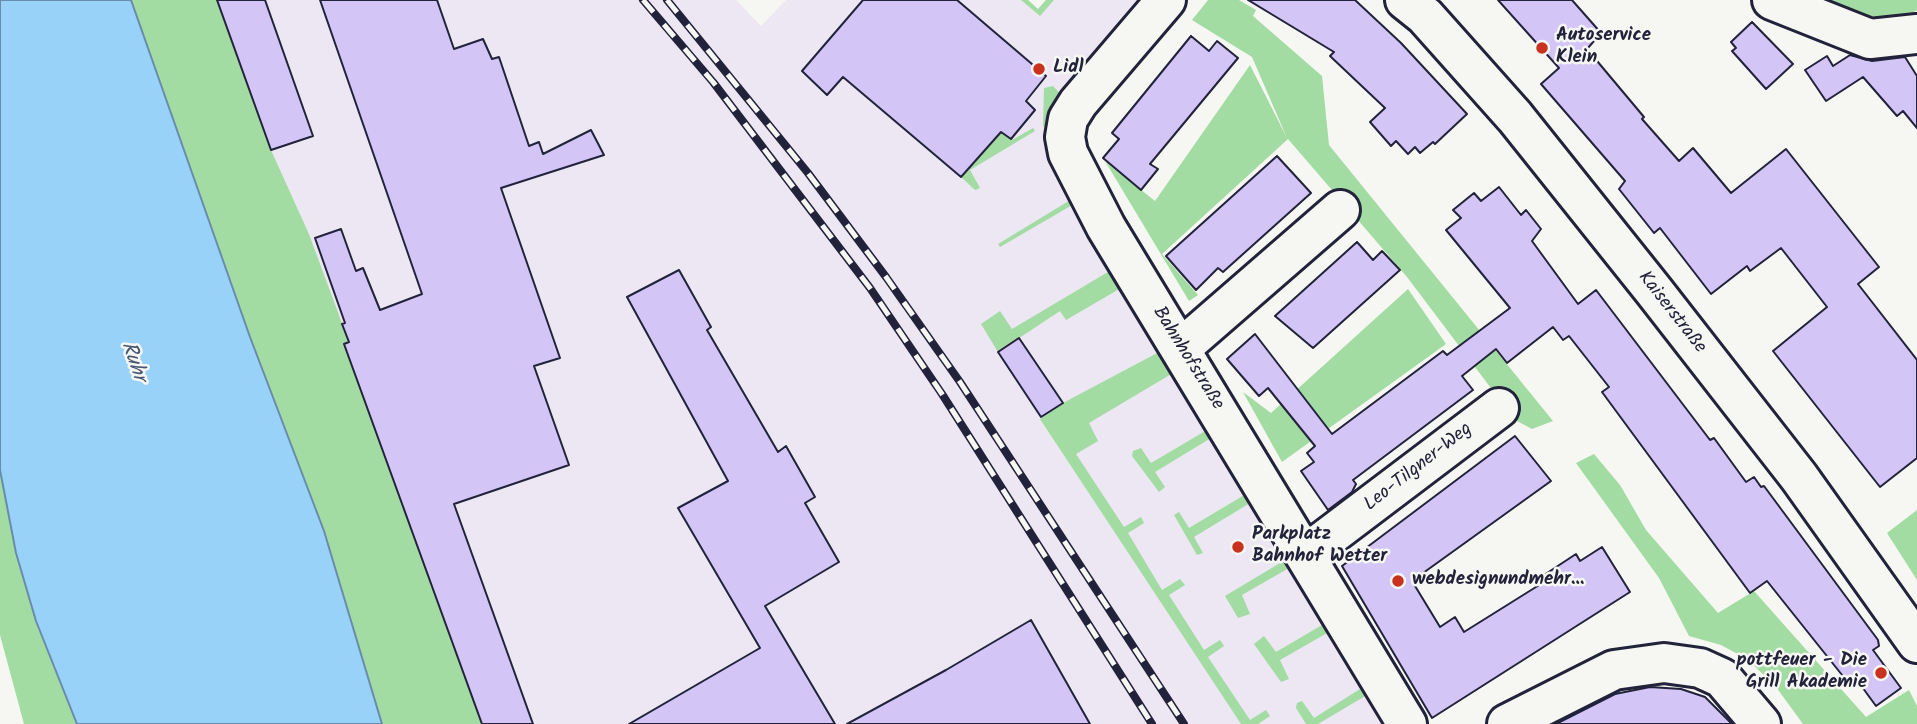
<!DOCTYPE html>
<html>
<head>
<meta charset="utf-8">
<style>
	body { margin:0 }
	canvas { display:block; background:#f6f6f2 }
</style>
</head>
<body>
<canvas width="1917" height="724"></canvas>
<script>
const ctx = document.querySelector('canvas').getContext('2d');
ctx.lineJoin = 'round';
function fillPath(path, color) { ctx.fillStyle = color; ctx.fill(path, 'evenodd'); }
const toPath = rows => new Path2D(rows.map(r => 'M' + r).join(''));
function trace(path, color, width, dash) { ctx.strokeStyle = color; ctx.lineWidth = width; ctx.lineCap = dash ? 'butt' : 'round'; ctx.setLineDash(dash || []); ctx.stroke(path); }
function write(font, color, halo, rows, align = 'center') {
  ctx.font = font + ' Kalam,sans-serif'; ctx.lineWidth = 5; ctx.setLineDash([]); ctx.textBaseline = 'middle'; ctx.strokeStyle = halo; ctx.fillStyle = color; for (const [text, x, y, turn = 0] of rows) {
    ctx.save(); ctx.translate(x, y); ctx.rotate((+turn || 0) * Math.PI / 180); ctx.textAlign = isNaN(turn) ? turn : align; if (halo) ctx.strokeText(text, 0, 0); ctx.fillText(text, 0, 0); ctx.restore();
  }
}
const built = toPath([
	[217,0,736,0,761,26,786,0,1028,0,1038,9,1046,0,1150,0,1059,110,1400,724,482,724,349,342,309,234,271,150]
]);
const green = toPath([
	[131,0,217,0,271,150,309,234,349,342,482,724,382,724,324,531,250,337],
	[1021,0,1028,0,1038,9,1046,0,1054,0,1040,16],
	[1208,0,1239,0,1256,10,1253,16,1322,76,1329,145,1553,421,1532,429,1515,420,1407,277,1288,139,1162,254,1198,295,1189,301,1105,161,1155,201,1250,65,1287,138,1252,57,1192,20],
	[1789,0,1917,0,1917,10,1887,28],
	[1053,86,1063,97,1047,134,1043,125,1044,88],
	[1033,128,1035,131,970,170,980,188,975,190,961,177,1001,132,1012,140],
	[1072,199,1074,204,1000,247,998,244],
	[1113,269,1121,288,1066,320,1060,311,998,352,981,324,1000,311,1012,329],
	[1408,289,1446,344,1282,462,1243,392,1271,413],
	[1159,352,1173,373,1089,423,1098,441,1076,454,1124,527,1141,517,1144,523,1128,533,1162,590,1180,579,1185,585,1169,595,1204,650,1220,640,1224,646,1208,657,1250,720,1266,710,1270,716,1258,724,1241,724,1040,419,1063,403],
	[1207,430,1277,533,1270,537,1250,503,1194,537,1203,553,1197,555,1174,515,1179,512,1189,528,1246,494,1211,438,1155,472,1165,487,1159,492,1132,456,1133,451,1141,448,1151,463],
	[1594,454,1620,485,1646,530,1718,613,1754,591,1866,717,1909,690,1917,706,1917,724,1803,724,1776,687,1747,659,1721,645,1689,636,1659,578,1576,463],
	[0,470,16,553,36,621,77,724,24,724,0,635],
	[1917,510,1917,580,1887,533],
	[1280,538,1306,581,1299,584,1289,568,1242,595,1250,614,1238,618,1225,596,1285,560,1273,542],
	[1309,586,1372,692,1318,724,1306,724,1296,708,1297,703,1302,701,1314,718,1360,689,1327,633,1280,660,1289,679,1281,682,1254,644,1264,636,1276,652,1322,625,1302,590]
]);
const water = toPath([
	[0,0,131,0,250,337,324,531,382,724,77,724,36,621,16,553,0,470,0,0]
]);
const building = toPath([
	[217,0,265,0,313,136,271,150,217,0],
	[320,0,437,0,454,49,483,39,492,59,499,57,529,146,539,142,543,154,591,130,604,155,501,188,560,358,534,366,569,465,454,504,533,724,482,724,344,344,349,342,342,324,345,323,315,238,341,229,356,271,363,268,380,310,422,294,320,0],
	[863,0,957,0,1046,76,1026,101,1035,110,1011,139,1001,132,961,177,843,77,827,95,802,71,863,0],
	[1248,0,1355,0,1401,43,1467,114,1435,144,1433,142,1420,153,1415,147,1408,154,1396,141,1391,146,1370,122,1385,108,1330,56,1334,52,1248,0],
	[1498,0,1572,0,1601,33,1587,49,1644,117,1642,119,1679,161,1693,148,1731,193,1786,149,1879,267,1858,284,1917,360,1917,458,1880,487,1773,351,1827,307,1781,248,1750,271,1747,266,1711,294,1660,228,1654,233,1619,189,1625,181,1541,84,1559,68,1498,0],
	[1752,22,1793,64,1766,89,1732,51,1736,48,1731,42,1752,22],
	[1191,36,1209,51,1217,41,1238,58,1150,164,1158,169,1141,190,1103,158,1119,139,1112,133,1191,36],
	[1850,55,1872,61,1905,57,1917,76,1917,128,1903,111,1897,116,1863,77,1826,101,1805,70,1827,56,1833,66,1850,55],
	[1277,156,1311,193,1223,272,1218,268,1196,290,1166,256,1277,156],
	[1499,187,1521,215,1526,210,1541,229,1532,241,1578,304,1596,290,1710,440,1714,438,1746,482,1754,477,1761,487,1764,486,1878,640,1879,646,1873,650,1901,688,1876,706,1857,680,1850,685,1767,581,1750,593,1602,392,1609,387,1569,336,1563,340,1553,327,1507,363,1496,349,1462,376,1473,390,1353,480,1356,484,1352,492,1328,510,1301,471,1314,462,1307,453,1315,446,1268,388,1259,396,1227,359,1255,334,1332,434,1443,351,1447,355,1510,308,1446,230,1461,218,1453,210,1474,193,1481,201,1499,187],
	[1357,242,1373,260,1382,251,1400,270,1313,348,1275,316,1357,242],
	[679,270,711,327,707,330,778,452,786,446,815,497,805,503,839,562,765,606,835,724,629,724,760,648,678,508,728,481,627,297,679,270],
	[1019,338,1063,403,1041,417,998,352,1019,338],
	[1515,436,1551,481,1412,581,1440,627,1455,617,1464,632,1544,582,1541,577,1576,554,1580,561,1602,547,1630,592,1432,718,1342,566,1515,436],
	[1031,620,1090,724,847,724,946,670,1031,620],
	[1650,687,1681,689,1705,697,1732,724,1556,724,1615,694,1650,687]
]);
const minor = toPath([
	[1166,0,1078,103,1068,119,1065,137,1068,153,1106,227,1407,724],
	[1405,0,1425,16,1515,117,1654,291,1799,477,1917,643],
	[1772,0,1870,39,1917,34],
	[1180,349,1340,210],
	[1306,554,1499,408],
	[1507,724,1614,670,1664,663,1700,668,1722,678,1761,724]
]);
const rail = toPath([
	[643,0,713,82,870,288,942,394,1152,724],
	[667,0,808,173,886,277,960,382,1184,724]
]);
const markers = [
	[1542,48,7,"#c8321e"],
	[1039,69,7,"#c8321e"],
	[1238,547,7,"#c8321e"],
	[1398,581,7,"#c8321e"],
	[1881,673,7,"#c8321e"]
];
const poiNames = [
	["Autoservice",1556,37],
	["Klein",1556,59],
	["Lidl",1053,69],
	["Parkplatz",1252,536],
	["Bahnhof Wetter",1252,558],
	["webdesignundmehr...",1412,581],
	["pottfeuer - Die",1867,662,"right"],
	["Grill Akademie",1867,684,"right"]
];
const streetNames = [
	["Kaiserstraße",1671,313,52],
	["Bahnhofstraße",1187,359,58],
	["Leo-Tilgner-Weg",1419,468,-38]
];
const waterNames = [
	["Ruhr",132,362,71]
];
fillPath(built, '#ece7f3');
fillPath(green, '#a2dca2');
fillPath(water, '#99d2f8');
trace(water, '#698cac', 2);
fillPath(building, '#d3c5f6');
trace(building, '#22223b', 2);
trace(minor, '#22223b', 44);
trace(minor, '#f6f6f2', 38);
trace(rail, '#22223b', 8);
trace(rail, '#f6f6f2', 5, [16]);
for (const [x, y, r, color] of markers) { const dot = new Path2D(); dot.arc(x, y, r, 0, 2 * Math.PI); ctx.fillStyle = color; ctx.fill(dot); trace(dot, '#f6f6f2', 2.5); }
write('bold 19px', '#22223b', '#f6f6f2', poiNames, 'left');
write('19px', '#22223b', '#f6f6f2', streetNames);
write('italic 21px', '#465774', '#f6f6f2', waterNames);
</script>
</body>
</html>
